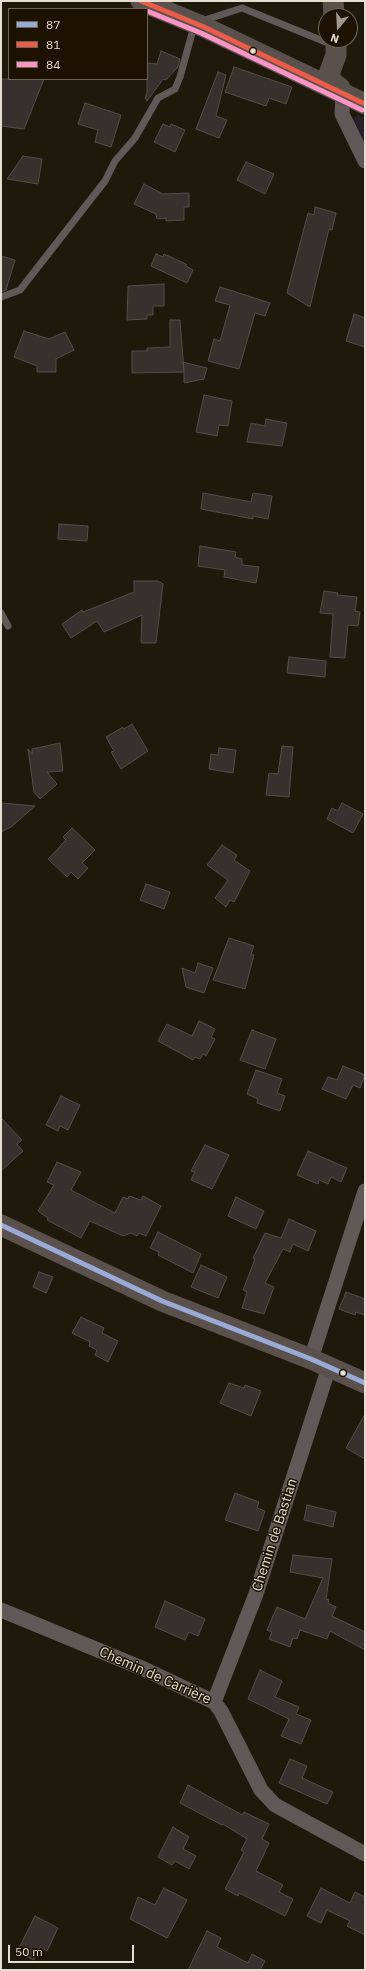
<!DOCTYPE html>
<html>
<head>
<meta charset="utf-8">
<style>
	body { margin:0 }
	#map { position:relative; width:366px; height:1971px; overflow:hidden; background:#1f190c; font-family:"IBM Plex Sans",sans-serif }
	canvas { display:block }
	.frame { position:absolute; inset:0; border:2px solid #e5ded0; pointer-events:none }
	.legend { position:absolute; left:8px; top:8px; width:140px; height:72px; box-sizing:border-box; background:#1d1200; border:1px solid #6d6453; margin:0; padding:5px 7px; list-style:none; font-size:12px; color:#e5ded0 }
	.legend li { display:flex; align-items:center; gap:8px; height:20px }
	.legend b { width:20px; border:1px solid #6d6453 }
	.north { position:absolute; left:318px; top:8px; width:40px; height:40px; box-sizing:border-box; background:#1d1200; border:1px solid #6d6453; border-radius:50%; rotate:198deg; font-size:11px; font-weight:700; line-height:16px; text-align:center; color:#e5ded0 }
	.north::after { content:''; display:block; margin:auto; width:14px; height:18px; background:#a0998b; clip-path:polygon(50% 0,100% 100%,50% 72%,0 100%) }
	.scale { position:absolute; left:8px; top:1945px; width:126px; height:18px; box-sizing:border-box; border:2px solid #e5ded0; border-top:0; padding-left:5px; font-size:12px; line-height:14px; white-space:nowrap; color:#e5ded0; -webkit-text-stroke:3px #1d1200; paint-order:stroke }
</style>
</head>
<body>
<div id="map">
<canvas width="366" height="1971"></canvas>
<div class="frame"></div>
<ul class="legend">
<li><b style="height:5px;background:#9aaad7"></b>87</li>
<li><b style="height:5px;background:#ed5c49"></b>81</li>
<li><b style="height:5px;background:#fa95c5"></b>84</li>
</ul>
<div class="north">N</div>
<div class="scale">50 m</div>
</div>
<script>
const ctx = document.querySelector('canvas').getContext('2d');
ctx.lineJoin = 'round';
function fillPath(path, color) { ctx.fillStyle = color; ctx.fill(path, 'evenodd'); }
const toPath = rows => new Path2D(rows.map(r => 'M' + r).join(''));
function trace(path, color, width, dash) { ctx.strokeStyle = color; ctx.lineWidth = width; ctx.lineCap = dash ? 'butt' : 'round'; ctx.setLineDash(dash || []); ctx.stroke(path); }
function write(font, color, halo, rows, align = 'center') {
  ctx.font = font + ' "IBM Plex Sans",sans-serif'; ctx.lineWidth = 3; ctx.setLineDash([]); ctx.textBaseline = 'middle'; ctx.strokeStyle = halo; ctx.fillStyle = color; for (const [text, x, y, turn = 0] of rows) {
    ctx.save(); ctx.translate(x, y); ctx.rotate((+turn || 0) * Math.PI / 180); ctx.textAlign = isNaN(turn) ? turn : align; if (halo) ctx.strokeText(text, 0, 0); ctx.fillText(text, 0, 0); ctx.restore();
  }
}
const commercial = toPath([
	[358,115,365,119,365,150,352,120]
]);
const building = toPath([
	[161,51,180,59,178,67,166,80,163,79,147,101,145,98,147,93,147,63,157,64,161,51],
	[234,67,292,87,286,104,269,98,266,106,225,92,234,67],
	[218,72,226,75,216,116,227,120,219,138,196,129,218,72],
	[1,79,44,79,24,129,1,126,1,79],
	[85,103,121,115,111,147,95,142,98,130,78,124,85,103],
	[163,124,170,127,171,124,185,130,175,152,154,142,163,124],
	[23,156,42,159,38,184,7,179,23,156],
	[246,162,274,174,265,194,237,180,246,162],
	[144,184,163,194,189,193,189,207,184,207,184,220,166,221,166,218,157,219,156,214,134,204,144,184],
	[315,207,336,213,332,230,329,229,310,307,287,293,308,213,314,215,315,207],
	[156,254,163,257,164,254,186,264,186,266,193,270,187,283,151,266,156,254],
	[1,256,15,260,6,290,1,292,1,256],
	[164,284,164,306,153,306,153,315,147,315,147,319,127,320,128,286,164,284],
	[220,287,270,303,265,316,255,313,239,369,208,361,214,339,220,341,230,305,215,301,220,287],
	[354,314,365,318,365,347,346,341,354,314],
	[170,320,180,320,184,372,183,362,207,368,204,379,184,383,184,372,132,373,132,351,147,351,147,348,170,347,170,320],
	[24,331,49,339,65,332,74,350,56,359,56,372,37,372,37,366,14,357,24,331],
	[204,395,232,401,228,426,219,425,217,436,196,432,204,395],
	[266,419,287,423,282,446,247,442,251,423,265,426,266,419],
	[203,493,251,502,253,493,272,496,268,519,253,516,253,519,201,509,203,493],
	[59,524,88,526,87,541,58,539,59,524],
	[200,546,236,552,235,557,242,559,242,565,259,567,256,583,224,577,225,570,198,566,200,546],
	[134,581,158,581,163,584,156,643,141,643,142,615,104,632,97,621,71,638,62,624,82,610,83,612,134,592,134,581],
	[324,591,338,593,337,595,357,597,355,611,360,612,358,626,348,625,345,658,330,657,333,614,320,613,324,591],
	[289,657,326,661,325,677,287,673,289,657],
	[132,724,148,751,121,769,111,752,114,751,106,737,123,727,124,729,132,724],
	[60,743,63,771,47,772,57,784,40,799,34,792,28,749,32,754,32,749,60,743],
	[282,746,293,747,289,797,266,795,269,773,278,774,282,746],
	[219,748,236,750,233,773,209,769,211,754,218,755,219,748],
	[1,803,35,806,11,827,1,832,1,803],
	[342,803,363,814,353,833,327,819,332,808,338,811,342,803],
	[72,828,95,850,82,863,88,868,78,879,71,872,67,877,48,859,66,840,63,837,72,828],
	[222,845,237,855,234,860,250,871,234,902,230,900,226,907,215,898,228,880,207,865,222,845],
	[146,884,170,892,164,909,140,900,146,884],
	[229,938,254,946,251,954,254,955,245,989,213,980,229,938],
	[198,963,213,968,204,993,186,987,182,968,195,973,198,963],
	[199,1021,215,1029,211,1037,215,1039,206,1056,203,1054,200,1059,195,1057,193,1060,158,1041,167,1024,192,1036,199,1021],
	[252,1030,276,1039,265,1069,240,1060,252,1030],
	[343,1066,365,1075,360,1088,353,1085,346,1099,322,1089,328,1077,337,1080,343,1066],
	[256,1070,282,1079,277,1093,285,1096,280,1111,257,1103,258,1099,247,1094,256,1070],
	[61,1096,80,1105,68,1130,60,1126,58,1131,46,1125,61,1096],
	[1,1118,22,1140,17,1144,23,1151,1,1171,1,1118],
	[205,1145,229,1155,212,1189,191,1180,195,1172,191,1171,205,1145],
	[308,1151,347,1168,341,1182,331,1177,328,1184,319,1180,318,1184,297,1175,308,1151],
	[57,1162,81,1172,71,1190,115,1213,123,1197,128,1199,129,1196,141,1200,143,1196,161,1206,146,1236,139,1233,137,1236,131,1233,123,1236,90,1221,81,1238,47,1220,48,1218,38,1211,54,1185,47,1182,57,1162],
	[236,1197,264,1211,256,1229,228,1216,236,1197],
	[289,1219,316,1231,308,1251,293,1244,290,1252,283,1249,265,1283,274,1287,264,1314,242,1308,247,1292,243,1290,255,1259,253,1258,265,1233,281,1238,289,1219],
	[158,1232,201,1254,193,1273,158,1255,159,1252,150,1248,158,1232],
	[201,1265,227,1277,218,1298,191,1287,201,1265],
	[39,1272,53,1277,46,1293,33,1287,39,1272],
	[346,1292,365,1299,365,1315,356,1312,355,1315,339,1309,346,1292],
	[81,1317,104,1328,102,1333,118,1341,108,1362,95,1355,97,1350,89,1346,90,1342,72,1333,81,1317],
	[229,1383,244,1388,245,1385,261,1391,251,1416,220,1403,229,1383],
	[365,1414,365,1459,346,1448,365,1414],
	[235,1493,259,1502,257,1508,265,1511,258,1531,225,1520,235,1493],
	[307,1505,336,1512,333,1527,304,1520,307,1505],
	[293,1555,332,1559,326,1599,329,1600,328,1603,336,1607,332,1616,365,1632,365,1650,330,1631,327,1639,300,1630,297,1639,293,1638,290,1647,269,1639,272,1632,267,1630,277,1607,305,1619,323,1578,290,1572,293,1555],
	[165,1601,205,1619,198,1636,189,1632,185,1640,155,1627,165,1601],
	[260,1670,282,1681,275,1697,299,1707,296,1714,311,1720,301,1744,281,1736,289,1719,248,1699,260,1670],
	[290,1759,307,1766,302,1778,333,1792,327,1804,279,1783,290,1759],
	[188,1785,242,1815,244,1812,269,1824,262,1839,269,1843,256,1871,283,1885,279,1892,293,1899,285,1916,239,1893,238,1896,225,1889,244,1852,241,1850,247,1839,223,1824,222,1825,180,1803,188,1785],
	[173,1827,189,1837,183,1849,196,1856,189,1869,175,1861,172,1865,158,1857,173,1827],
	[164,1888,187,1900,167,1938,130,1919,138,1897,155,1905,164,1888],
	[321,1888,350,1903,355,1892,365,1897,365,1935,347,1926,350,1921,327,1910,321,1923,307,1916,321,1888],
	[35,1916,58,1928,47,1951,40,1947,34,1960,17,1952,35,1916],
	[207,1931,221,1938,217,1947,248,1963,252,1954,265,1961,260,1970,188,1970,207,1931]
]);
const lane = toPath([
	[202,21,242,8,333,45],
	[1,297,20,290,105,181,115,161,135,138,158,98,175,89,180,77,194,26],
	[1,613,8,626]
]);
const street = toPath([
	[343,95,342,114,365,161],
	[311,1359,365,1191],
	[1,1610,144,1669,214,1702,221,1711,261,1790,275,1805,365,1854],
	[214,1702,256,1594,329,1367]
]);
const secondary = toPath([
	[141,1,204,27,365,104],
	[333,1,334,16],
	[336,40,336,55,329,74,332,82,340,88,343,95],
	[1,1225,162,1301,311,1359,365,1383]
]);
const bus1 = toPath([
	[1,1225,162,1301,311,1359,365,1383]
]);
const bus2 = toPath([
	[141,1,204,27,365,104]
]);
const bus3 = toPath([
	[147,11,201,33,362,110]
]);
const markers = [
	[253,51,3.5,"#e5ded0"],
	[343,1373,3.5,"#e5ded0"]
];
const streetNames = [
	["Chemin de Bastian",275,1535,-72],
	["Chemin de Carrière",155,1676,24]
];
fillPath(commercial, '#2a1f29');
fillPath(building, '#37312e');
trace(building, '#534d4c', 1);
trace(lane, '#615958', 7);
trace(street, '#615958', 15);
trace(secondary, '#5a514d', 21);
trace(bus1, '#9aaad7', 5);
trace(bus2, '#ed5c49', 5);
trace(bus3, '#fa95c5', 5);
for (const [x, y, r, color] of markers) { const dot = new Path2D(); dot.arc(x, y, r, 0, 2 * Math.PI); ctx.fillStyle = color; ctx.fill(dot); trace(dot, '#1d1200', 1.5); }
write('14px', '#e5ded0', '#1d1200', streetNames);
</script>
</body>
</html>
